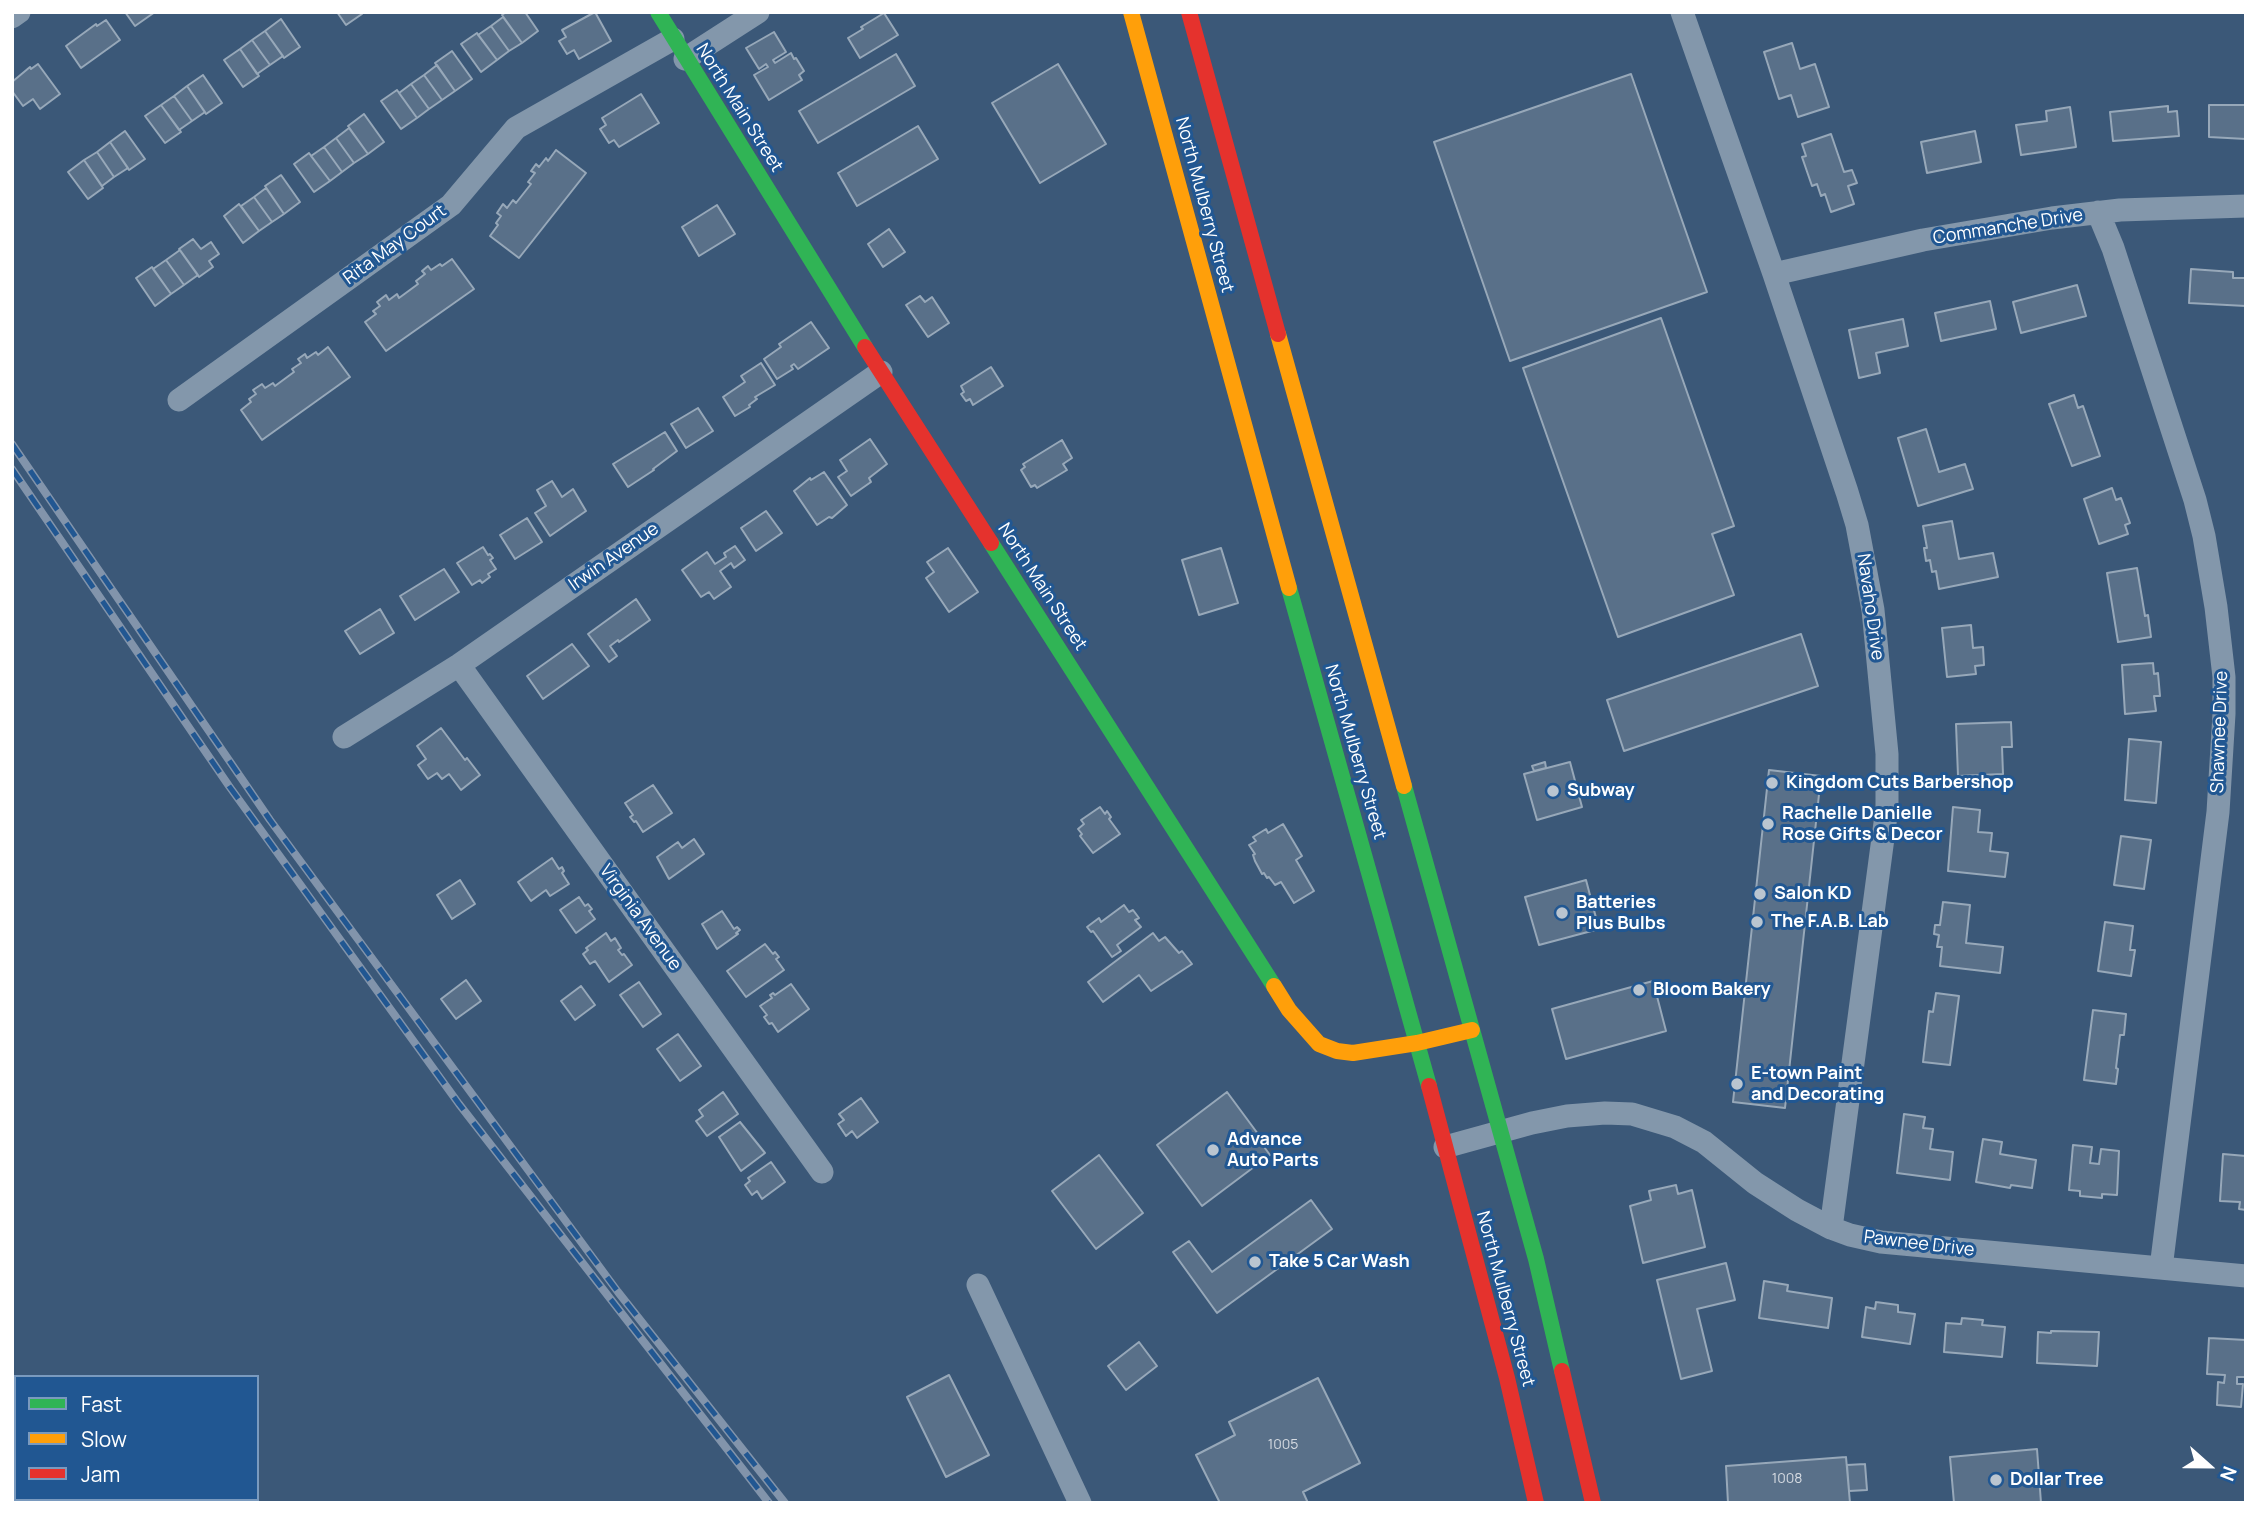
<!DOCTYPE html>
<html>
<head>
<meta charset="utf-8">
<style>
	body { margin:0 }
	#map { position:relative; width:2258px; height:1515px; overflow:hidden; background:#3b5878; font-family:Manrope,sans-serif }
	canvas { display:block }
	.frame { position:absolute; inset:0; border:14px solid #fff; pointer-events:none }
	.legend { position:absolute; left:14px; top:1375px; width:245px; height:126px; box-sizing:border-box; background:#215792; border:2px solid #7a9abe; margin:0; padding:9px 12px; list-style:none; font-size:21px; color:#fff }
	.legend li { display:flex; align-items:center; gap:14px; height:35px }
	.legend b { width:35px; border:2px solid #7a9abe }
	.north { position:absolute; left:2174px; top:1431px; width:70px; height:70px; -webkit-text-stroke:5px #215792; paint-order:stroke; rotate:111deg; font-size:19px; font-weight:700; line-height:28px; text-align:center; color:#fff }
	.north::after { content:''; display:block; margin:auto; width:24px; height:32px; background:#fff; clip-path:polygon(50% 0,100% 100%,50% 72%,0 100%) }
</style>
</head>
<body>
<div id="map">
<canvas width="2258" height="1515"></canvas>
<div class="frame"></div>
<ul class="legend">
<li><b style="height:9px;background:#30b455"></b>Fast</li>
<li><b style="height:9px;background:#ff9f0a"></b>Slow</li>
<li><b style="height:9px;background:#e5322d"></b>Jam</li>
</ul>
<div class="north">N</div>
</div>
<script>
const ctx = document.querySelector('canvas').getContext('2d');
ctx.lineJoin = 'round';
function fillPath(path, color) { ctx.fillStyle = color; ctx.fill(path, 'evenodd'); }
const toPath = rows => new Path2D(rows.map(r => 'M' + r).join(''));
function trace(path, color, width, dash) { ctx.strokeStyle = color; ctx.lineWidth = width; ctx.lineCap = dash ? 'butt' : 'round'; ctx.setLineDash(dash || []); ctx.stroke(path); }
function write(font, color, halo, rows, align = 'center') {
  ctx.font = font + ' Manrope,sans-serif'; ctx.lineWidth = 6; ctx.setLineDash([]); ctx.textBaseline = 'middle'; ctx.strokeStyle = halo; ctx.fillStyle = color; for (const [text, x, y, turn = 0] of rows) {
    ctx.save(); ctx.translate(x, y); ctx.rotate((+turn || 0) * Math.PI / 180); ctx.textAlign = isNaN(turn) ? turn : align; if (halo) ctx.strokeText(text, 0, 0); ctx.fillText(text, 0, 0); ctx.restore();
  }
}
const building = toPath([
	[125,12,155,12,135,26,125,12],
	[337,12,361,12,362,14,346,25,337,12],
	[506,12,525,12,538,31,522,43,502,15,506,12],
	[595,12,611,41,579,59,574,50,567,54,559,41,566,37,562,30,595,12],
	[884,13,898,35,860,58,848,38,863,29,861,27,884,13],
	[503,17,522,43,509,51,491,26,503,17],
	[281,19,300,47,284,58,265,31,281,19],
	[106,20,120,40,81,68,66,46,96,24,97,26,106,20],
	[491,26,509,51,497,60,478,35,491,26],
	[265,31,283,56,270,65,252,40,265,31],
	[774,32,786,52,773,60,775,63,791,53,794,59,796,58,804,71,799,75,802,80,769,100,754,75,768,67,766,64,759,69,746,48,774,32],
	[477,33,497,60,481,72,461,44,477,33],
	[252,40,270,65,257,74,240,49,252,40],
	[1792,43,1800,69,1815,64,1829,107,1798,117,1791,95,1779,99,1764,52,1792,43],
	[240,49,259,76,243,87,224,60,240,49],
	[452,51,472,79,455,91,435,63,452,51],
	[896,54,915,86,818,143,799,111,896,54],
	[38,64,60,94,40,109,33,99,23,106,12,91,12,82,30,67,31,69,38,64],
	[1058,64,1106,144,1040,183,992,103,1058,64],
	[437,65,455,91,442,100,424,75,437,65],
	[1631,74,1707,292,1510,361,1434,142,1631,74],
	[203,75,222,103,206,114,187,86,203,75],
	[424,75,442,100,429,109,411,84,424,75],
	[411,84,429,109,417,118,399,93,411,84],
	[187,86,205,112,192,121,174,96,187,86],
	[397,90,417,118,401,129,381,101,397,90],
	[641,94,659,123,619,147,614,140,609,143,600,129,606,125,602,118,641,94],
	[174,96,192,121,179,130,161,105,174,96],
	[161,105,181,132,165,143,145,116,161,105],
	[2209,105,2246,105,2246,139,2209,137,2209,105],
	[2168,106,2168,112,2177,111,2179,136,2113,141,2110,112,2168,106],
	[2070,107,2076,147,2021,155,2016,125,2047,121,2046,111,2070,107],
	[364,114,384,142,368,154,348,126,364,114],
	[918,126,938,159,857,206,838,173,918,126],
	[349,128,368,154,354,163,336,138,349,128],
	[125,131,145,159,129,170,110,142,125,131],
	[1975,131,1981,162,1927,173,1921,142,1975,131],
	[1831,134,1844,172,1852,170,1857,183,1848,186,1854,204,1831,212,1825,194,1821,196,1817,184,1812,186,1802,157,1806,156,1802,144,1831,134],
	[336,138,354,163,342,172,324,147,336,138],
	[110,142,128,168,114,177,97,152,110,142],
	[324,147,342,172,330,181,311,156,324,147],
	[556,150,586,173,519,258,490,236,498,225,496,223,501,216,497,213,503,204,507,208,513,200,516,203,531,184,528,182,535,173,531,171,536,164,539,167,546,158,548,161,556,150],
	[97,152,114,177,102,186,84,160,97,152],
	[309,153,330,181,314,192,294,164,309,153],
	[84,160,103,188,88,199,68,172,84,160],
	[281,175,300,202,284,214,265,186,281,175],
	[266,188,284,214,272,222,254,197,266,188],
	[254,197,272,222,259,231,241,206,254,197],
	[239,204,259,231,243,243,224,216,239,204],
	[717,205,735,234,699,256,682,227,717,205],
	[889,229,905,252,883,267,868,244,889,229],
	[193,239,201,249,211,242,219,254,209,261,213,267,199,277,179,249,193,239],
	[180,250,198,275,184,285,166,260,180,250],
	[452,259,474,289,386,351,365,322,376,314,373,311,380,306,377,302,386,295,389,300,397,294,399,298,418,284,416,281,425,274,422,271,428,266,431,270,440,264,442,266,452,259],
	[166,260,184,285,171,294,153,269,166,260],
	[152,267,171,294,155,306,136,278,152,267],
	[2191,269,2233,272,2233,278,2246,278,2246,306,2189,303,2191,269],
	[2077,285,2086,316,2021,333,2013,302,2077,285],
	[920,296,925,302,932,297,949,323,928,337,906,305,920,296],
	[1990,301,1996,329,1941,341,1935,313,1990,301],
	[1661,318,1734,526,1712,534,1734,595,1618,637,1523,368,1661,318],
	[1903,319,1908,346,1876,353,1880,373,1859,378,1849,330,1903,319],
	[811,322,829,348,798,369,794,364,791,366,793,369,777,379,764,359,781,347,779,344,811,322],
	[328,347,350,377,262,440,241,410,251,402,249,399,256,394,253,390,262,384,265,388,273,383,275,386,294,372,292,369,301,363,298,359,305,354,307,358,316,352,318,355,328,347],
	[761,363,775,385,755,397,757,399,749,405,750,407,735,416,723,397,745,382,741,376,761,363],
	[991,367,1003,386,973,405,970,399,966,401,961,394,964,392,961,386,991,367],
	[2074,395,2078,408,2083,406,2100,456,2072,466,2049,404,2074,395],
	[698,408,713,431,686,448,671,424,698,408],
	[1926,429,1939,472,1965,464,1973,489,1918,506,1898,438,1926,429],
	[665,432,677,451,653,469,654,470,628,487,613,464,665,432],
	[870,439,887,464,869,478,871,482,851,496,838,477,847,471,840,460,870,439],
	[1062,440,1072,458,1063,464,1067,470,1037,488,1035,485,1031,487,1021,470,1025,467,1023,464,1062,440],
	[824,472,847,505,832,518,829,517,817,525,794,491,810,478,811,480,824,472],
	[552,481,562,497,573,489,586,511,550,536,535,513,546,506,537,490,552,481],
	[2112,488,2116,500,2121,498,2130,523,2125,525,2128,534,2099,544,2084,499,2112,488],
	[766,511,782,533,756,551,741,528,766,511],
	[527,518,542,542,515,559,500,535,527,518],
	[1952,521,1959,559,1993,553,1998,577,1939,589,1936,571,1932,572,1930,560,1926,561,1924,548,1927,548,1923,526,1952,521],
	[735,546,745,560,734,568,731,563,720,571,731,587,714,599,709,592,701,597,682,570,707,552,715,564,726,557,724,553,735,546],
	[483,547,488,555,490,554,493,558,490,560,496,569,488,574,490,577,482,583,480,580,472,585,457,563,483,547],
	[948,548,978,592,949,612,926,578,934,572,927,562,948,548],
	[1221,548,1238,603,1199,615,1182,560,1221,548],
	[2137,568,2145,616,2148,615,2151,637,2118,642,2107,573,2137,568],
	[444,569,459,592,415,620,400,596,444,569],
	[636,599,650,620,619,642,618,640,610,646,617,656,609,662,588,634,636,599],
	[380,609,394,633,360,654,345,631,380,609],
	[1971,625,1973,648,1983,647,1984,665,1975,666,1976,674,1947,677,1942,628,1971,625],
	[1801,634,1818,686,1624,751,1607,700,1801,634],
	[572,644,589,666,543,699,527,676,572,644],
	[2153,663,2154,674,2158,673,2160,696,2154,696,2156,711,2125,714,2122,665,2153,663],
	[2011,722,2012,747,2002,747,2003,774,1958,776,1956,724,2011,722],
	[441,728,465,760,467,758,480,775,461,790,449,774,442,779,437,773,428,779,418,765,426,759,417,746,441,728],
	[2129,739,2161,742,2156,803,2125,800,2129,739],
	[1545,762,1546,768,1534,771,1532,766,1545,762],
	[1570,762,1582,807,1537,820,1524,774,1570,762],
	[1769,770,1821,776,1785,1108,1733,1102,1769,770],
	[653,785,672,813,643,832,636,821,634,822,630,817,633,815,625,803,653,785],
	[1100,807,1105,814,1107,811,1111,817,1109,819,1120,834,1093,853,1080,836,1082,834,1078,829,1084,824,1081,820,1100,807],
	[1953,807,1980,810,1978,832,1992,833,1990,851,2008,853,2005,877,1948,871,1953,807],
	[1283,824,1302,856,1296,860,1314,891,1294,903,1281,882,1275,885,1269,877,1267,878,1264,873,1262,874,1255,861,1253,855,1255,854,1249,845,1256,841,1253,837,1266,829,1268,833,1283,824],
	[2121,836,2151,840,2144,889,2114,885,2121,836],
	[694,839,704,854,669,879,657,857,678,842,682,848,694,839],
	[552,858,559,869,562,867,564,871,562,873,569,884,550,896,546,890,531,901,518,882,552,858],
	[460,880,475,904,452,919,437,895,460,880],
	[1586,880,1599,929,1539,945,1525,897,1586,880],
	[579,897,585,906,588,904,592,909,589,911,595,919,576,933,560,910,579,897],
	[1943,902,1970,905,1966,943,2003,947,2000,973,1940,966,1942,947,1937,947,1939,935,1934,934,1935,925,1940,925,1943,902],
	[1124,905,1129,912,1133,910,1139,918,1135,920,1141,927,1117,945,1121,951,1112,957,1093,931,1091,932,1087,927,1099,918,1101,922,1124,905],
	[722,911,734,929,737,927,740,930,736,933,738,934,717,949,702,924,722,911],
	[2105,922,2133,926,2130,950,2135,950,2131,976,2098,971,2105,922],
	[606,933,611,941,615,938,621,948,618,950,622,955,624,954,632,965,609,982,595,961,590,964,583,954,588,950,586,948,606,933],
	[1153,933,1159,941,1165,937,1179,953,1182,951,1192,964,1151,991,1139,975,1103,1002,1088,982,1153,933],
	[765,944,773,954,775,952,779,957,776,959,784,970,746,997,727,971,765,944],
	[466,980,481,1001,456,1019,441,999,466,980],
	[1653,981,1666,1031,1566,1059,1552,1009,1653,981],
	[639,982,661,1014,643,1027,620,995,639,982],
	[791,984,809,1009,778,1032,772,1023,769,1024,764,1017,767,1015,760,1006,772,998,770,995,773,993,775,995,791,984],
	[581,986,595,1005,575,1020,561,1001,581,986],
	[1936,993,1959,996,1950,1065,1923,1062,1929,1011,1933,1012,1936,993],
	[2093,1010,2126,1014,2124,1035,2120,1035,2116,1068,2118,1069,2116,1084,2084,1080,2093,1010],
	[678,1034,701,1066,680,1081,657,1049,678,1034],
	[723,1092,738,1114,707,1136,696,1121,703,1116,699,1110,723,1092],
	[1227,1092,1261,1138,1259,1140,1270,1155,1202,1206,1157,1145,1227,1092],
	[861,1098,878,1122,857,1138,852,1131,846,1136,838,1124,844,1120,839,1114,861,1098],
	[1904,1114,1925,1117,1923,1128,1933,1129,1930,1149,1953,1152,1950,1180,1897,1173,1904,1114],
	[740,1122,765,1153,741,1171,719,1137,740,1122],
	[1983,1139,2002,1142,2000,1154,2036,1160,2032,1188,2011,1185,2010,1188,1976,1182,1983,1139],
	[2073,1145,2092,1147,2090,1163,2099,1164,2101,1149,2119,1151,2117,1195,2102,1194,2102,1198,2080,1196,2080,1191,2069,1190,2073,1145],
	[2223,1154,2246,1156,2246,1210,2239,1209,2240,1202,2220,1201,2223,1154],
	[1099,1155,1143,1213,1096,1249,1052,1191,1099,1155],
	[771,1162,785,1182,762,1199,757,1191,752,1195,745,1185,750,1181,748,1178,771,1162],
	[1676,1185,1678,1194,1692,1190,1705,1247,1643,1263,1630,1206,1651,1200,1649,1191,1676,1185],
	[1311,1200,1332,1229,1217,1313,1173,1252,1189,1241,1212,1272,1311,1200],
	[1726,1263,1735,1300,1697,1309,1712,1371,1681,1379,1657,1280,1726,1263],
	[1764,1281,1788,1285,1787,1291,1832,1298,1828,1328,1759,1318,1764,1281],
	[1876,1302,1898,1305,1898,1312,1915,1314,1910,1344,1862,1337,1866,1307,1875,1309,1876,1302],
	[1962,1318,1983,1320,1982,1325,2005,1327,2002,1357,1944,1352,1946,1323,1961,1324,1962,1318],
	[2051,1331,2099,1332,2097,1366,2037,1363,2038,1332,2051,1333,2051,1331],
	[2209,1338,2246,1340,2246,1377,2237,1377,2237,1384,2243,1384,2241,1407,2217,1405,2218,1382,2224,1383,2225,1375,2207,1374,2209,1338],
	[1139,1342,1157,1366,1126,1390,1108,1366,1139,1342],
	[949,1375,989,1455,946,1477,907,1397,949,1375],
	[1318,1378,1360,1463,1303,1492,1308,1503,1220,1503,1196,1455,1235,1435,1229,1422,1318,1378],
	[2037,1449,2041,1503,1954,1503,1950,1457,2037,1449],
	[1846,1457,1850,1503,1728,1503,1726,1466,1846,1457],
	[1865,1464,1867,1490,1849,1491,1847,1465,1865,1464]
]);
const street = toPath([
	[1682,12,1774,274,1847,492,1857,525,1873,610,1887,754,1887,808,1831,1228],
	[12,17,19,12],
	[685,59,758,12],
	[2098,212,2113,248,2195,500,2204,536,2216,607,2224,677,2224,714,2218,812,2161,1268],
	[1774,274,1923,240,2052,218,2120,210,2246,206],
	[179,400,451,205,516,128,673,39],
	[459,665,822,1172],
	[344,737,459,665,881,372],
	[1445,1147,1532,1123,1567,1116,1605,1113,1632,1114,1675,1127,1704,1142,1755,1183,1797,1210,1831,1228,1850,1235,1881,1242,2246,1276],
	[978,1285,1080,1503]
]);
const fast = toPath([
	[658,12,865,347],
	[991,543,1274,986],
	[1289,588,1429,1086],
	[1404,786,1536,1259,1562,1371]
]);
const slow = toPath([
	[1131,12,1289,588],
	[1278,334,1404,786],
	[1274,986,1289,1010,1319,1044,1337,1051,1353,1053,1417,1043,1472,1030]
]);
const jam = toPath([
	[1189,12,1278,334],
	[865,347,991,543],
	[1429,1086,1507,1378,1536,1503],
	[1562,1371,1593,1503]
]);
const rail = toPath([
	[12,444,270,820,618,1292,785,1503],
	[12,469,229,786,459,1104,769,1503]
]);
const markers = [
	[1772,783,7,"#bac5d0"],
	[1553,791,7,"#bac5d0"],
	[1768,824,7,"#bac5d0"],
	[1760,894,7,"#bac5d0"],
	[1562,913,7,"#bac5d0"],
	[1757,922,7,"#bac5d0"],
	[1639,990,7,"#bac5d0"],
	[1737,1084,7,"#bac5d0"],
	[1213,1150,7,"#bac5d0"],
	[1255,1262,7,"#bac5d0"],
	[1996,1480,7,"#bac5d0"]
];
const numberNames = [
	["1005",1283,1445],
	["1008",1787,1479]
];
const streetNames = [
	["North Main Street",739,108,58],
	["North Mulberry Street",1204,205,75],
	["Commanche Drive",2008,227,-9],
	["Rita May Court",395,245,-36],
	["Irwin Avenue",614,557,-35],
	["North Main Street",1042,587,57],
	["Navaho Drive",1870,607,82],
	["Shawnee Drive",2220,732,-88],
	["North Mulberry Street",1355,752,74],
	["Virginia Avenue",640,918,54],
	["Pawnee Drive",1919,1244,7],
	["North Mulberry Street",1505,1299,75]
];
const poiNames = [
	["Kingdom Cuts Barbershop",1786,783],
	["Subway",1567,791],
	["Rachelle Danielle",1782,814],
	["Rose Gifts & Decor",1782,835],
	["Salon KD",1774,894],
	["Batteries",1576,903],
	["Plus Bulbs",1576,924],
	["The F.A.B. Lab",1771,922],
	["Bloom Bakery",1653,990],
	["E-town Paint",1751,1074],
	["and Decorating",1751,1095],
	["Advance",1227,1140],
	["Auto Parts",1227,1161],
	["Take 5 Car Wash",1269,1262],
	["Dollar Tree",2010,1480]
];
fillPath(building, '#597089');
trace(building, '#97a8b9', 2);
trace(street, '#8397ab', 23);
trace(fast, '#30b455', 16);
trace(slow, '#ff9f0a', 16);
trace(jam, '#e5322d', 16);
trace(rail, '#8294ab', 8);
trace(rail, '#215792', 5, [16]);
for (const [x, y, r, color] of markers) { const dot = new Path2D(); dot.arc(x, y, r, 0, 2 * Math.PI); ctx.fillStyle = color; ctx.fill(dot); trace(dot, '#215792', 2.5); }
write('14px', '#d6dbe2', null, numberNames);
write('18px', '#fff', '#215792', streetNames);
write('bold 18px', '#fff', '#215792', poiNames, 'left');
</script>
</body>
</html>
